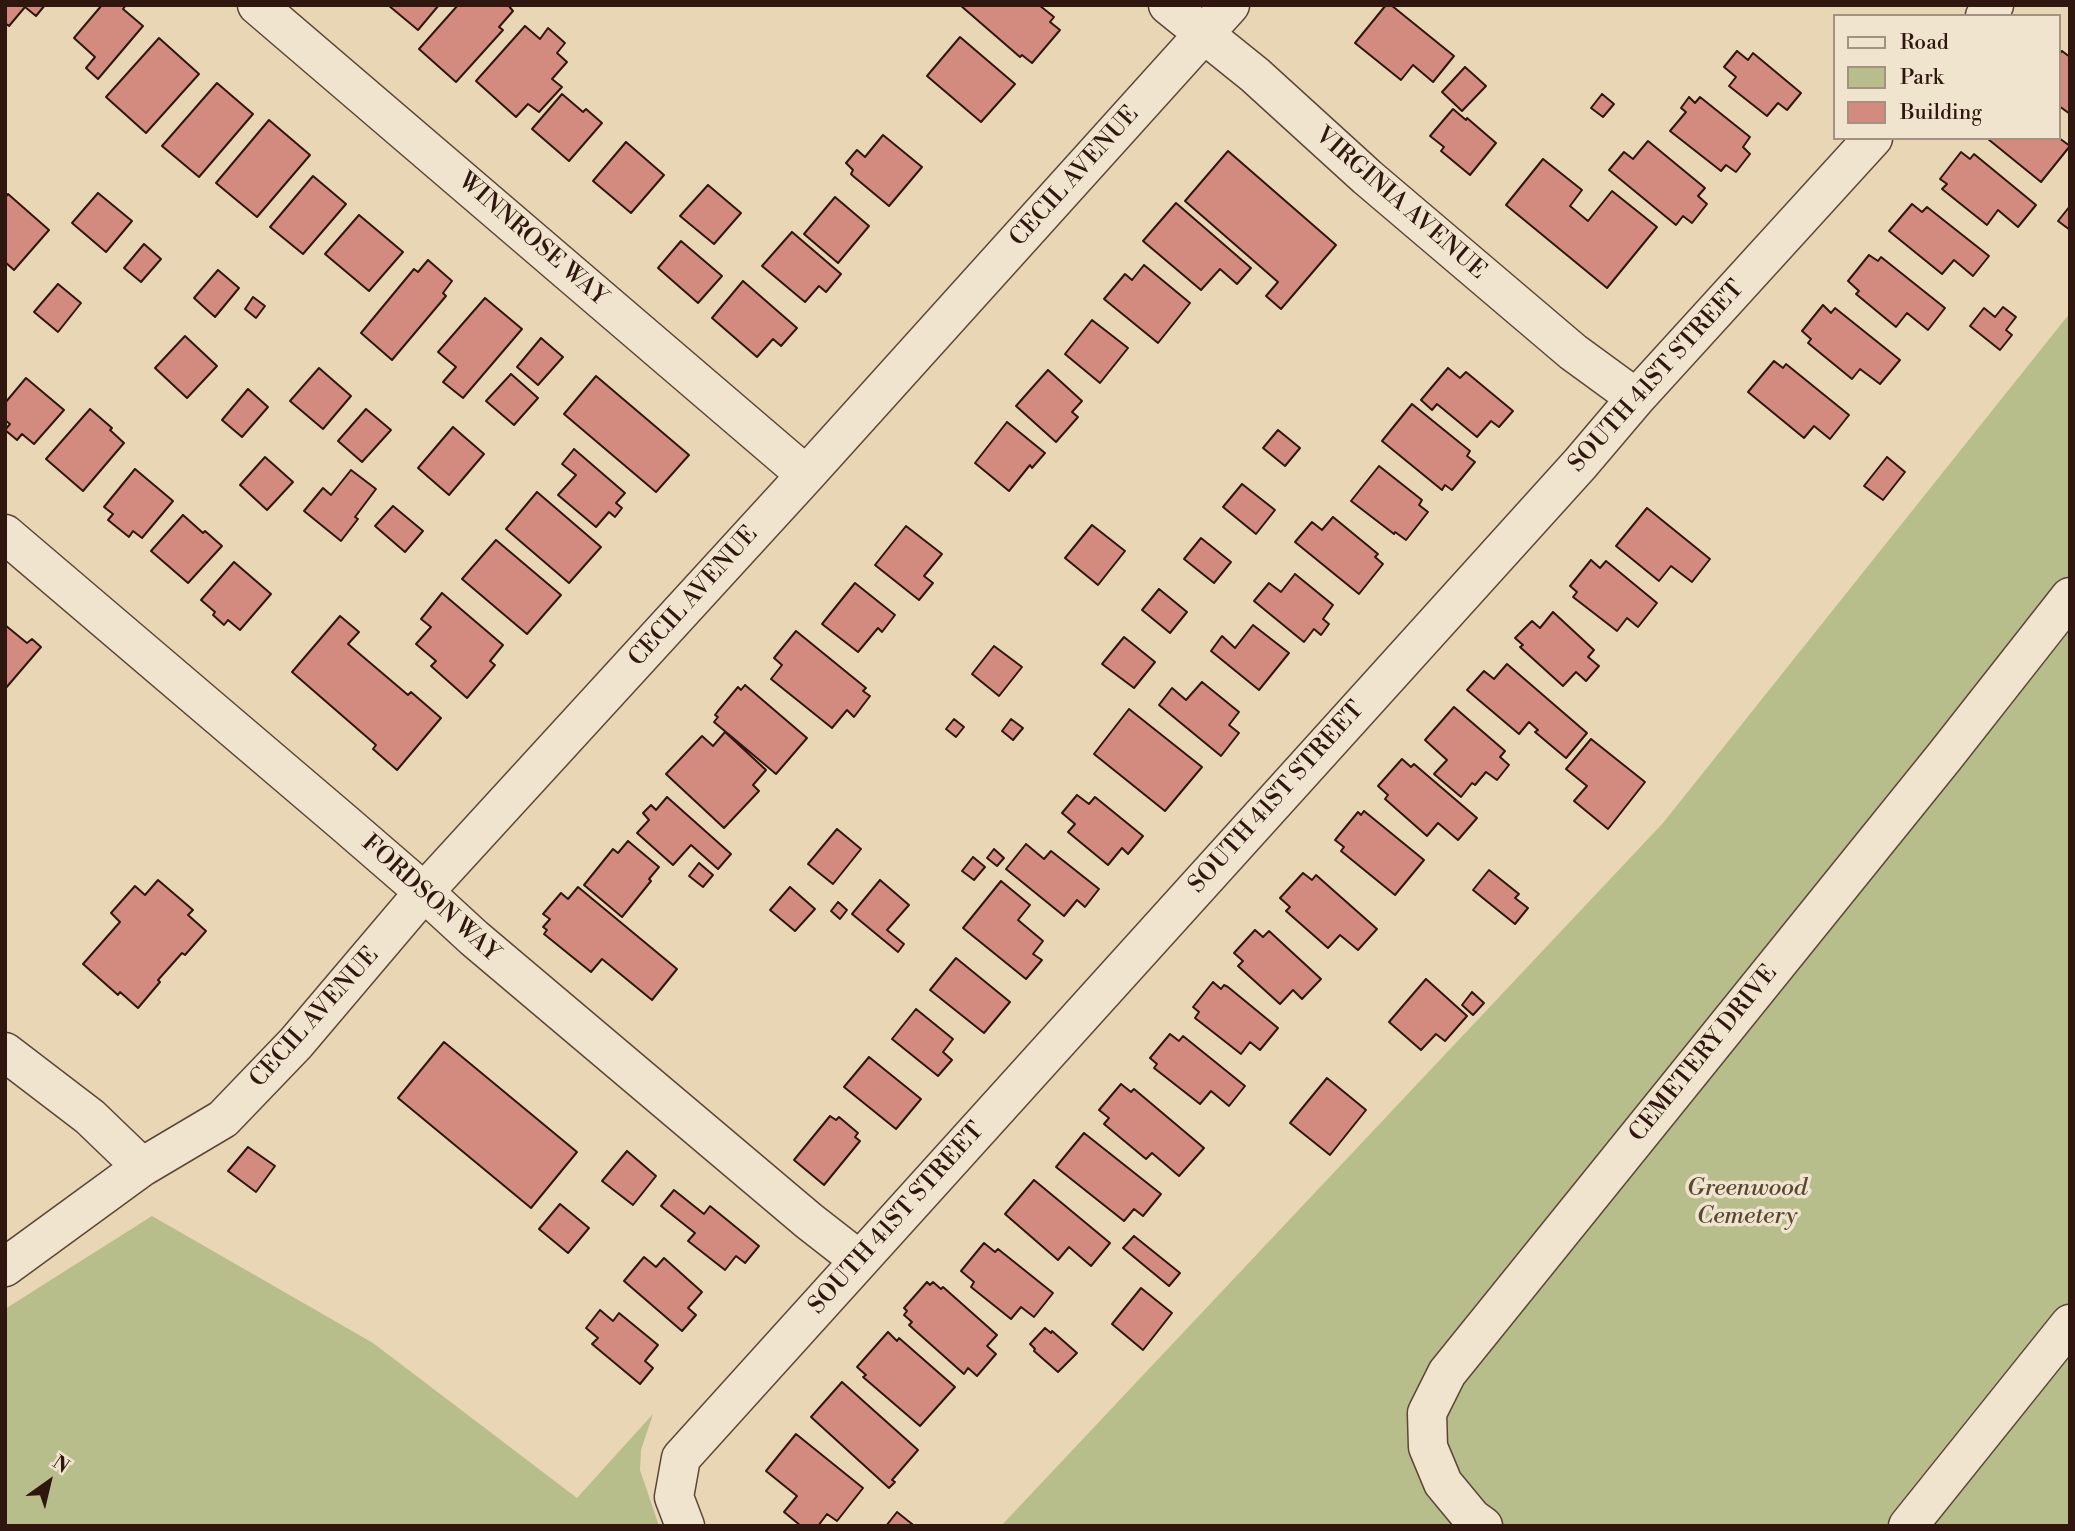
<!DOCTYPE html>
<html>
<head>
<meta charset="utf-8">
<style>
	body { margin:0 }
	#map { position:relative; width:2075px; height:1531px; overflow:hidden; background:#e8d6b4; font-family:"Libre Bodoni",serif }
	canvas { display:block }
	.frame { position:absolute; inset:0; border:7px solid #2f160e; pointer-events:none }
	.legend { position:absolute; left:1833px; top:14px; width:228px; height:126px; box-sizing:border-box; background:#f0e4ce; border:2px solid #a39281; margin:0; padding:9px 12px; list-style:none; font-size:21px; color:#2f160e }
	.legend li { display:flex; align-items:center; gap:14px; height:35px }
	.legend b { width:35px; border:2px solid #a39281 }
	.north { position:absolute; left:14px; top:1447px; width:70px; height:70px; -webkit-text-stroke:5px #f0e4ce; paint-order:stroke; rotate:34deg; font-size:19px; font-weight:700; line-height:28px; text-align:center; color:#2f160e }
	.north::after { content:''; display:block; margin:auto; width:24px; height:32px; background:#2f160e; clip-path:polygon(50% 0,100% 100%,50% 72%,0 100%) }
</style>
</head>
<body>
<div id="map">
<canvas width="2075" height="1531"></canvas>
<div class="frame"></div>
<ul class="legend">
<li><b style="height:9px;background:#f0e4ce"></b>Road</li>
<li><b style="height:19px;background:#b8bd8c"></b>Park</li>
<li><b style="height:19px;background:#d48b7f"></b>Building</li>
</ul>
<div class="north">N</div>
</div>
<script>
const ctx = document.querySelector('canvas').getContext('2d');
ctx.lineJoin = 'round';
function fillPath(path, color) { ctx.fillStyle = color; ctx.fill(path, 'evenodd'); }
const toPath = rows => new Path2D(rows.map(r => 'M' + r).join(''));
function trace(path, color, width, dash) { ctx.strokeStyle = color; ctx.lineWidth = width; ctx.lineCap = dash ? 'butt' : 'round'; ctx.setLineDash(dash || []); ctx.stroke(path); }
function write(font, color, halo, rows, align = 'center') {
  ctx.font = font + ' "Libre Bodoni",serif'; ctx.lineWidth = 7; ctx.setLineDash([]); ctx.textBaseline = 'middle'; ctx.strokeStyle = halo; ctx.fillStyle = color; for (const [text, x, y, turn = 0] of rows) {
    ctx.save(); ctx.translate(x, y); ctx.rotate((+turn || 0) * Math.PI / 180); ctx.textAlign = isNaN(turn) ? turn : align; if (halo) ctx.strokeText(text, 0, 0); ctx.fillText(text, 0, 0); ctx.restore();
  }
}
const green = toPath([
	[2070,313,2070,1526,1001,1526,1663,823],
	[152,1216,373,1343,577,1498,653,1414,641,1450,640,1470,659,1526,5,1526,5,1309]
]);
const building = toPath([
	[5,5,45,5,36,16,25,7,9,26,5,23,5,5],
	[102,5,126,5,123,9,143,26,98,79,86,68,95,57,74,38,102,5],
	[388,5,439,5,418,30,388,5],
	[458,5,508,5,513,11,499,27,503,30,456,82,419,49,458,5],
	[960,5,1039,5,1054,17,1050,22,1060,30,1032,63,1022,55,1020,57,960,5],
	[1386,5,1391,5,1454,56,1433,82,1413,65,1401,80,1355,43,1386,5],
	[525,26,540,39,548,28,565,43,557,53,567,62,552,79,562,87,539,112,528,104,516,117,476,81,525,26],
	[960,37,1015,84,981,122,927,76,960,37],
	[159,38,199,74,146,133,106,97,159,38],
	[1737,51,1748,60,1753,53,1801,93,1787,110,1778,103,1767,116,1729,86,1736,77,1724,67,1737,51],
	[2062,51,2070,57,2070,114,2059,106,2059,54,2062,51],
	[1465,67,1486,86,1462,111,1442,92,1465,67],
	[217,83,253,114,199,177,162,146,217,83],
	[562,94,583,112,586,109,602,123,569,161,532,129,562,94],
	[1602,94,1614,104,1603,117,1591,108,1602,94],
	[1689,97,1695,103,1700,97,1750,137,1743,147,1750,154,1736,172,1726,165,1721,171,1670,131,1686,112,1681,108,1689,97],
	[1453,109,1466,120,1467,118,1496,143,1470,175,1441,151,1444,147,1430,136,1453,109],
	[269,120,310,155,257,217,216,183,269,120],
	[883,135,922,167,889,206,853,176,851,174,853,170,846,163,857,150,865,157,883,135],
	[2059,138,2070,146,2041,182,1988,139,2059,138],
	[1648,141,1705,188,1698,196,1707,204,1692,223,1683,216,1676,225,1609,170,1624,152,1633,159,1648,141],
	[626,142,664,175,631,213,593,181,626,142],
	[1228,151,1336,245,1281,309,1266,296,1278,282,1185,201,1228,151],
	[1961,152,1970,159,1974,154,2036,205,2018,227,1998,210,1987,225,1942,189,1947,184,1940,179,1961,152],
	[1543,159,1582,190,1570,206,1588,221,1612,191,1657,227,1607,288,1506,205,1543,159],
	[313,176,346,204,303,254,270,227,313,176],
	[708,185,741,213,714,244,680,216,708,185],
	[98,193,132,221,106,252,72,223,98,193],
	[8,194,49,230,14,270,5,262,5,198,8,194],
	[835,197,869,226,838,263,804,234,835,197],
	[1176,203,1251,268,1237,284,1220,269,1201,290,1143,241,1176,203],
	[1912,204,1922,212,1927,207,1989,256,1973,276,1954,260,1942,274,1889,231,1912,204],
	[2070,206,2070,230,2058,221,2070,206],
	[359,215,403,252,369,291,325,254,359,215],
	[792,232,841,274,826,292,819,286,805,302,762,266,792,232],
	[681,241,722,276,698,303,658,268,681,241],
	[144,244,161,259,141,282,124,268,144,244],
	[1869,255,1878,261,1881,257,1945,308,1928,330,1907,313,1896,327,1856,294,1859,291,1848,281,1869,255],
	[428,260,452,281,443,293,446,296,392,360,361,333,414,269,418,272,428,260],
	[1144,265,1190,303,1158,343,1104,299,1125,274,1132,280,1144,265],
	[218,270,239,288,215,317,194,298,218,270],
	[743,281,797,328,781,346,773,339,757,357,712,318,743,281],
	[58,284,81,303,58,332,34,312,58,284],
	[253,297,265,306,256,318,245,309,253,297],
	[485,298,522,329,463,398,443,382,456,367,438,352,485,298],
	[1823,305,1831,313,1835,308,1900,360,1880,384,1860,369,1852,379,1808,343,1811,339,1802,331,1823,305],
	[2003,307,2016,317,2006,330,2012,335,2000,350,1970,326,1984,308,1995,317,2003,307],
	[1092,320,1128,348,1100,383,1065,354,1092,320],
	[185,336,217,366,187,398,155,368,185,336],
	[541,338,563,357,538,385,517,367,541,338],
	[1774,361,1783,368,1786,364,1849,415,1830,439,1814,426,1804,438,1748,392,1774,361],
	[319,368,351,396,323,429,290,401,319,368],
	[1448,368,1460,378,1466,372,1513,411,1499,427,1491,421,1477,437,1437,404,1432,410,1421,400,1448,368],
	[1048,370,1082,401,1072,412,1078,417,1056,442,1016,406,1048,370],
	[511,374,538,398,514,425,486,401,511,374],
	[596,376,689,455,656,492,564,414,596,376],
	[26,378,64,410,34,444,22,434,17,440,5,430,10,424,5,420,5,403,26,378],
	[248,389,268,407,242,437,222,420,248,389],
	[1412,404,1470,451,1467,456,1475,462,1452,490,1445,485,1442,490,1382,441,1412,404],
	[90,409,112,428,110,430,124,443,83,491,46,459,90,409],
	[366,409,391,430,362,462,338,441,366,409],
	[1007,422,1045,453,1032,468,1030,465,1009,491,975,463,1007,422],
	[453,427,484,454,449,495,418,468,453,427],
	[1278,430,1300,448,1285,466,1263,448,1278,430],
	[574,449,625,493,616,503,622,508,615,517,609,512,596,527,558,495,576,475,562,464,574,449],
	[265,457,293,482,267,510,240,485,265,457],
	[1887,457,1905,472,1883,500,1864,486,1887,457],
	[1379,466,1422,500,1419,505,1428,512,1406,540,1395,532,1394,534,1351,501,1379,466],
	[135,469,173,501,142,538,133,531,129,537,108,520,113,514,104,507,135,469],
	[351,470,376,489,355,517,358,519,341,541,304,511,323,488,331,495,351,470],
	[1242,484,1275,510,1256,534,1223,507,1242,484],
	[537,492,601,547,569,583,506,529,537,492],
	[393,506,423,531,405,552,375,526,393,506],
	[1647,508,1710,559,1692,582,1671,566,1659,581,1616,546,1647,508],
	[183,515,203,533,205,531,222,546,188,583,151,551,183,515],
	[1333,517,1378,554,1375,557,1383,564,1359,594,1295,542,1312,522,1322,530,1333,517],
	[1092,525,1125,551,1098,585,1065,558,1092,525],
	[906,526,942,554,924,576,933,583,919,600,875,565,906,526],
	[1201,538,1231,562,1214,583,1184,559,1201,538],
	[496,540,561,595,527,634,462,579,496,540],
	[1591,560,1600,568,1606,561,1657,603,1638,627,1627,618,1617,631,1573,597,1577,592,1570,586,1591,560],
	[234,562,271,594,240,630,228,620,224,625,213,615,215,612,201,600,234,562],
	[1295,574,1333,605,1323,619,1329,624,1324,631,1321,635,1314,629,1304,642,1254,601,1269,583,1281,592,1295,574],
	[855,583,895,615,882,632,878,628,858,652,822,624,855,583],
	[1159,589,1187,612,1170,633,1142,610,1159,589],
	[442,593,503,645,490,661,495,665,467,698,431,666,436,661,416,644,431,627,421,619,442,593],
	[1553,612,1594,650,1588,657,1599,666,1586,681,1576,672,1563,686,1520,647,1523,645,1515,638,1532,621,1540,628,1553,612],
	[340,616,359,632,348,644,408,695,411,692,441,718,397,770,373,749,376,745,292,672,340,616],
	[5,625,27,643,32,639,41,647,5,689,5,625],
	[1253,625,1289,653,1259,690,1211,651,1222,636,1235,648,1253,625],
	[796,631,866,688,863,691,870,696,854,717,847,710,832,728,771,679,782,665,774,658,796,631],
	[1124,637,1155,662,1134,688,1102,664,1124,637],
	[994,646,1022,667,999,696,972,674,994,646],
	[1507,664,1587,733,1566,758,1535,732,1538,730,1529,722,1519,734,1467,690,1484,671,1494,679,1507,664],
	[1202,682,1239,712,1229,725,1239,733,1221,756,1159,705,1172,688,1186,700,1202,682],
	[745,685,807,738,776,774,714,722,718,717,715,715,718,711,738,687,741,690,745,685],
	[1454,707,1505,751,1500,757,1509,765,1497,780,1486,772,1475,785,1472,783,1461,797,1434,774,1447,760,1425,740,1454,707],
	[1129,709,1202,767,1165,811,1094,754,1129,709],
	[954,719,964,727,956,737,946,729,954,719],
	[1011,719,1023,728,1013,740,1002,731,1011,719],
	[725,732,766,770,753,785,759,791,724,828,666,774,702,736,713,746,725,732],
	[1591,739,1645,782,1608,829,1574,801,1587,786,1566,769,1591,739],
	[1402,759,1411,767,1414,764,1477,818,1458,840,1438,823,1427,836,1385,799,1388,795,1378,786,1402,759],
	[1077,795,1089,804,1095,797,1143,836,1128,854,1122,848,1108,865,1068,832,1075,824,1062,813,1077,795],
	[667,797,731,854,718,869,691,845,673,865,637,833,649,820,643,813,651,805,656,810,667,797],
	[1364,811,1424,860,1395,895,1341,851,1344,847,1335,840,1358,812,1361,815,1364,811],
	[837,829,861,849,833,884,808,864,837,829],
	[628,841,659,867,649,879,651,881,622,917,584,885,613,849,618,853,628,841],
	[1026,844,1044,859,1051,851,1099,889,1085,907,1077,900,1064,916,1006,869,1026,844],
	[994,849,1004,858,997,866,987,858,994,849],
	[973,857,985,867,974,880,962,871,973,857],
	[699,863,713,875,703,887,689,876,699,863],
	[1489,870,1519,894,1515,898,1528,908,1515,924,1473,890,1489,870],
	[1303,873,1312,880,1316,875,1377,929,1358,950,1340,935,1328,948,1286,911,1290,907,1280,898,1303,873],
	[158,880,193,910,188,915,206,931,185,955,182,953,158,980,160,982,138,1008,120,992,118,995,83,964,120,922,111,913,135,886,145,895,158,880],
	[880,880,909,905,887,930,904,944,898,952,852,914,880,880],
	[1001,881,1030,905,1018,920,1043,941,1033,954,1042,960,1026,979,963,928,1001,881],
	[578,887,677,969,652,1000,602,959,591,972,544,934,547,930,543,927,550,919,543,914,561,893,568,899,578,887],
	[790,887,815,909,795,931,770,910,790,887],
	[838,902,847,910,840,919,831,911,838,902],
	[1255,930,1263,937,1269,931,1321,979,1302,999,1293,990,1280,1004,1238,966,1243,961,1234,953,1255,930],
	[956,958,1010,1002,984,1033,930,990,956,958],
	[1426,979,1467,1016,1445,1041,1436,1034,1421,1050,1389,1022,1426,979],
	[1213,982,1221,989,1224,985,1228,987,1278,1028,1260,1050,1250,1042,1241,1054,1195,1018,1199,1012,1193,1007,1213,982],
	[1472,992,1484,1003,1473,1015,1462,1005,1472,992],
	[916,1009,953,1039,943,1052,952,1060,938,1076,892,1039,916,1009],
	[1170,1034,1179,1041,1183,1036,1245,1086,1229,1106,1211,1091,1200,1104,1154,1068,1157,1064,1150,1058,1170,1034],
	[444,1042,577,1152,531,1208,398,1098,444,1042],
	[869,1057,921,1099,896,1129,844,1087,869,1057],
	[1327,1078,1366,1110,1330,1155,1290,1123,1327,1078],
	[1121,1084,1131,1092,1134,1089,1204,1148,1179,1176,1152,1153,1146,1159,1104,1124,1109,1118,1099,1110,1121,1084],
	[830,1116,836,1120,839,1117,858,1133,855,1137,860,1141,824,1185,794,1160,830,1116],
	[1084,1133,1161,1194,1143,1216,1134,1209,1124,1221,1056,1167,1084,1133],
	[248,1147,275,1166,256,1192,228,1171,248,1147],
	[627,1151,656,1176,633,1205,602,1181,627,1151],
	[1034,1180,1110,1243,1091,1266,1069,1247,1058,1260,1005,1214,1034,1180],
	[674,1190,704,1214,710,1206,759,1246,745,1263,736,1256,725,1270,688,1241,695,1233,661,1206,674,1190],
	[560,1204,589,1228,568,1253,539,1229,560,1204],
	[1134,1236,1180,1273,1169,1286,1123,1248,1134,1236],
	[984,1243,995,1252,998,1249,1053,1293,1034,1317,1021,1307,1011,1319,971,1287,974,1282,961,1271,984,1243],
	[644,1257,656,1267,664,1258,702,1292,688,1308,696,1315,682,1331,624,1281,644,1257],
	[927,1282,930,1285,933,1282,941,1289,943,1287,997,1335,987,1346,996,1354,977,1376,968,1368,964,1374,909,1325,912,1322,904,1315,907,1311,904,1308,927,1282],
	[1141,1288,1172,1313,1143,1350,1112,1324,1141,1288],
	[600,1310,613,1321,619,1313,658,1345,645,1361,653,1368,640,1384,592,1344,598,1338,586,1328,600,1310],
	[1045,1328,1051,1333,1052,1331,1077,1353,1058,1372,1034,1351,1035,1349,1030,1344,1045,1328],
	[888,1332,897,1341,899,1338,955,1387,920,1426,863,1377,866,1375,857,1367,888,1332],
	[842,1382,918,1450,892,1480,895,1482,889,1488,811,1417,842,1382],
	[796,1434,863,1488,837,1521,827,1514,818,1526,801,1526,784,1512,797,1496,766,1471,796,1434],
	[897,1512,912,1524,914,1526,886,1526,897,1512]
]);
const minor = toPath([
	[257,5,806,475],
	[1168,5,1255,75,1367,177,1573,352,1636,398],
	[1985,16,1994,5],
	[5,534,343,822,424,892,474,938,809,1221,859,1260],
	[5,1052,90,1117,142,1167],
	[5,1267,142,1167,223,1119,296,1043,424,892,806,475,1230,5],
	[685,1526,674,1497,681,1458,1580,464,1636,398,1873,138],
	[1483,1526,1472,1518,1443,1483,1428,1447,1427,1413,1447,1373,1945,756,2070,597],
	[1908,1526,2070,1324]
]);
const streetNames = [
	["CECIL AVENUE",1075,177,-48],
	["VIRGINIA AVENUE",1400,204,41],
	["WINNROSE WAY",532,240,41],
	["SOUTH 41ST STREET",1657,377,-48],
	["CECIL AVENUE",694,597,-48],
	["SOUTH 41ST STREET",1277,798,-48],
	["FORDSON WAY",430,899,42],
	["CECIL AVENUE",315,1018,-48],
	["CEMETERY DRIVE",1704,1054,-51],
	["SOUTH 41ST STREET",897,1219,-48]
];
const parkNames = [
	["Greenwood",1747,1189],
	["Cemetery",1747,1217]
];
fillPath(green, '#b8bd8c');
fillPath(building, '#d48b7f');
trace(building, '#2f160e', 2);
trace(minor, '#5d4638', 41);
trace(minor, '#f0e4ce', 38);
write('24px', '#2f160e', '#f0e4ce', streetNames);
write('italic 24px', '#584834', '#f0e4ce', parkNames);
</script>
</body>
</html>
